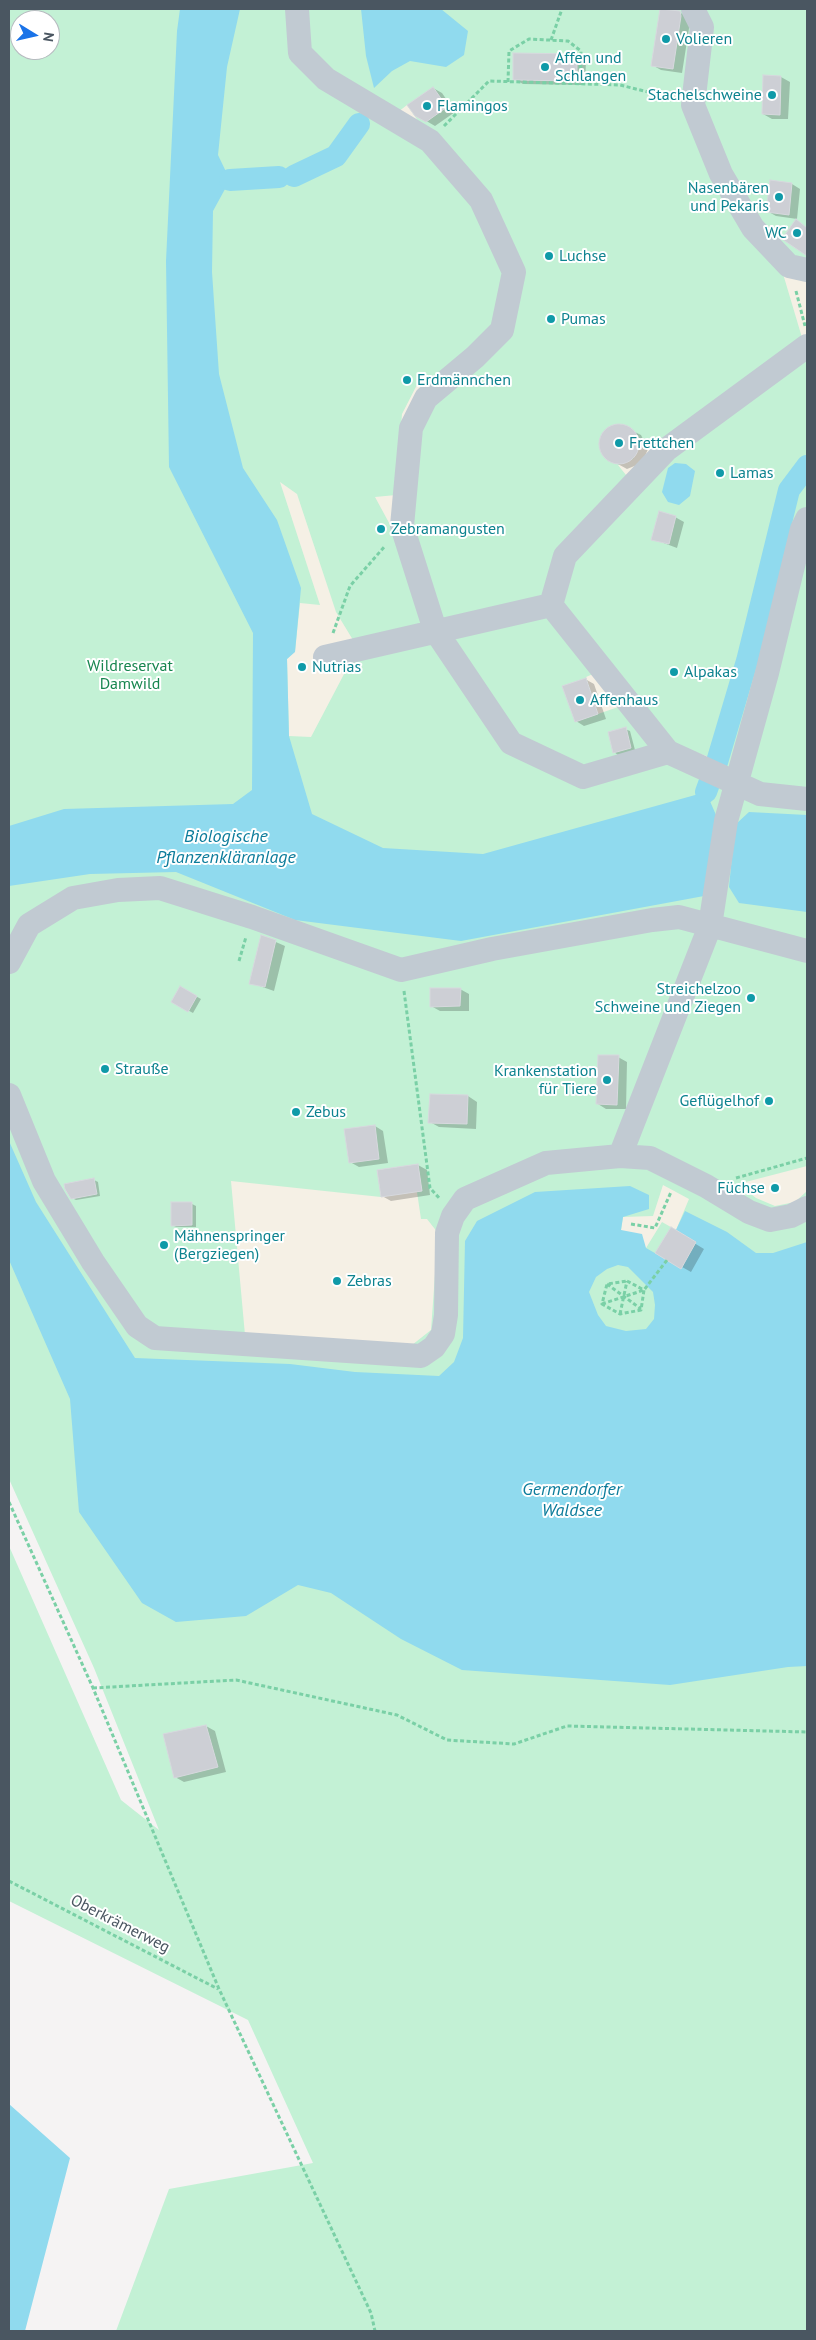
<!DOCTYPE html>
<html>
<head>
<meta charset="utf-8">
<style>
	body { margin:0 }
	#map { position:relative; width:816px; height:2340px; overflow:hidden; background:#f5f3f3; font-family:"PT Sans",sans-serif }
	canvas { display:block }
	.frame { position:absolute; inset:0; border:10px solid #4a5661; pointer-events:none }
	.north { position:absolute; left:10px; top:10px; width:50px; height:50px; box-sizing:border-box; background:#fff; border:1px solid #b7bbc0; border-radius:50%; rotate:99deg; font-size:14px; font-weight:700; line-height:20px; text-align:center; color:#4a5661 }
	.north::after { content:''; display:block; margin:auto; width:18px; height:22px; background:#1a73e8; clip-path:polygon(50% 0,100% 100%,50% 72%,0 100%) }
</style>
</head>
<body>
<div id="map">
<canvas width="816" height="2340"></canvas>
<div class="frame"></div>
<div class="north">N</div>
</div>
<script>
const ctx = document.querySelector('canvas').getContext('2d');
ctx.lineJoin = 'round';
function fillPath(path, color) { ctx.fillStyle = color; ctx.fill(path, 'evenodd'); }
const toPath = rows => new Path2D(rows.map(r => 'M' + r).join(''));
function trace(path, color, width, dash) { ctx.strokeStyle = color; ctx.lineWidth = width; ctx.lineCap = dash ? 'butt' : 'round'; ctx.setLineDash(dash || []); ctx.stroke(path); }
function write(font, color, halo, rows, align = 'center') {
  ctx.font = font + ' "PT Sans",sans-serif'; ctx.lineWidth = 4; ctx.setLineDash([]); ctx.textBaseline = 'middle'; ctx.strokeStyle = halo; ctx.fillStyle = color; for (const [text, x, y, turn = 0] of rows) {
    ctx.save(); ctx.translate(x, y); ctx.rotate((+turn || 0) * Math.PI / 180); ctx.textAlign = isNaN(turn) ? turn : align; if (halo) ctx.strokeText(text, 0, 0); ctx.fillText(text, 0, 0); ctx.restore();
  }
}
const green = toPath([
	[9,9,807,9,807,2331,116,2331,169,2189,313,2163,248,2020,9,1901,9,1546,121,1800,159,1830,94,1668,9,1479],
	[20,20,50,20,50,50,20,50]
]);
const sand = toPath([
	[699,9,699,104,758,223,789,257,807,262,807,354,671,458,571,565,559,600,673,744,709,757,700,778,667,761,584,785,504,749,433,640,353,657,311,737,289,736,287,659,295,651,300,603,320,605,280,482,297,494,336,612,353,640,424,624,394,532,375,497,396,495,402,414,421,377,438,379,495,325,504,272,474,203,398,112,407,105,523,272,511,332,432,401,418,428,409,522,441,620,545,597,630,480,618,465,633,459,640,443,662,445,803,341,781,267,688,107],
	[546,616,593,674,586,677,598,714,621,706,655,747,582,768,516,737,448,637],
	[418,1164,422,1191,417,1192,421,1219,427,1219,438,1233,431,1330,412,1345,245,1335,231,1181,381,1197,377,1170],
	[807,1166,807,1191,795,1202,775,1206,756,1198,738,1184],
	[663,1185,689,1199,676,1230,662,1222,646,1248,621,1230,623,1217,653,1216]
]);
const water = toPath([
	[180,9,240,9,227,67,218,155,230,180,213,211,212,272,219,374,243,468,277,520,301,588,295,652,287,659,289,736,312,814,383,848,483,854,706,792,716,815,704,896,461,941,295,920,176,872,90,874,9,886,9,826,64,809,233,804,252,790,253,633,169,467,166,261,177,31],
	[361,9,441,9,468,31,464,55,446,67,410,61,392,71,374,88,366,56],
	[675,463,686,464,695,471,690,496,679,505,668,502,662,492,668,468],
	[749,812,807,815,807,912,739,903,729,887,735,825],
	[9,1141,36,1202,135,1358,290,1364,355,1372,439,1376,454,1362,463,1338,465,1241,477,1221,535,1192,630,1186,649,1195,649,1209,623,1217,621,1230,642,1234,646,1248,681,1268,696,1243,676,1230,685,1211,727,1232,756,1253,773,1253,807,1242,807,1666,788,1667,670,1685,462,1670,401,1639,331,1593,298,1585,246,1616,176,1622,142,1603,79,1512,70,1399,9,1260],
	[618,1265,628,1267,653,1292,655,1305,654,1319,646,1329,626,1331,606,1326,598,1315,589,1292,596,1277,607,1269],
	[9,2104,70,2158,25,2331,9,2331]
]);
const shadow = toPath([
	[679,12,689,18,690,22,682,73,661,70,652,65],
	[577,55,586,60,585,85,523,84,514,79],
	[781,77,790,82,788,119,772,119,763,114],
	[433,88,442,93,455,112,435,126,416,115],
	[792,184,800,189,797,219,776,216,767,211],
	[618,424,641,435,648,449,642,463,627,469,605,457,599,443,606,429],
	[675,517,684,522,677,548,653,539],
	[585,679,594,684,606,719,584,726,576,721],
	[625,729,630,731,635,750,618,755,614,752],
	[262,936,285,946,274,991,251,983],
	[181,988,201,999,193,1013,173,1002],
	[460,989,469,994,469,1011,440,1011,431,1006],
	[618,1057,627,1062,626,1109,606,1109,598,1104],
	[468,1096,477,1102,476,1129,439,1127,430,1122],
	[375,1126,383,1131,388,1163,359,1167,350,1162],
	[418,1165,427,1170,430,1195,391,1201,382,1196],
	[94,1180,98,1182,100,1196,76,1200,72,1198],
	[192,1204,196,1206,196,1227,176,1227,172,1225],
	[671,1229,704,1249,691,1272,657,1253],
	[206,1726,215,1731,226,1772,184,1782,175,1777,165,1735]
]);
const canal = toPath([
	[294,176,336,156,359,124],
	[230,180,279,177],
	[717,762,747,661,789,490,807,466],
	[706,792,710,781]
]);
const building = toPath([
	[660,9,680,11,681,16,673,69,651,66,660,9],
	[513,53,577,54,577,81,513,80,513,53],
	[763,75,781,76,780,115,762,114,763,75],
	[433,87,447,107,426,122,415,116,407,105,433,87],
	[770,180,792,183,789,215,766,212,770,180],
	[796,219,807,228,807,256,782,239,796,219],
	'599 444a20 20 0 1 1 40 0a20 20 0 1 1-40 0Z',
	[659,511,676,516,669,544,651,540,659,511],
	[586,678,598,714,575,722,562,686,586,678],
	[626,727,631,748,613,753,608,732,626,727],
	[261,935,276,940,265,987,249,984,261,935],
	[180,986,197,996,188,1012,171,1002,180,986],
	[430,988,461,988,460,1006,430,1007,430,988],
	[598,1055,619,1055,617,1105,596,1104,598,1055],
	[430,1094,468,1095,467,1124,428,1123,430,1094],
	[375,1125,379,1159,349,1163,344,1129,375,1125],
	[418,1164,422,1191,381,1197,377,1170,418,1164],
	[94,1178,97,1194,71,1199,65,1189,64,1184,94,1178],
	[171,1202,192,1202,192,1225,171,1226,171,1202],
	[671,1227,696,1242,681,1269,655,1253,671,1227],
	[206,1725,218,1767,174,1778,163,1734,206,1725]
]);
const path = toPath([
	[551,40,562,9],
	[508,82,509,51,529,39,568,41,581,51,580,85],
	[444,126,489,81,620,85,672,98],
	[796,291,805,326],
	[333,633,350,586,385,546],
	[239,961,246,937],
	[404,991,430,1188,440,1199],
	[736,1178,807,1158],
	[631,1224,655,1228,671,1192],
	[627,1281,644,1290,641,1310,620,1314,602,1304,607,1284,627,1281],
	[607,1284,641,1309],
	[602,1304,644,1290,667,1260],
	[620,1314,627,1281],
	[9,1502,93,1688,219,1989,371,2313,375,2331],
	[93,1688,236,1680,397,1715,447,1740,514,1744,567,1726,807,1732],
	[9,1881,218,1989]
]);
const minor = toPath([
	[297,9,300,53,326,79,430,141,481,200,514,272,502,330,475,357,426,398,411,428,402,526,435,630,511,743,583,777,668,752,551,605,565,556,667,449,807,346],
	[693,9,702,27,693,105,721,174,753,228,789,266,807,270],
	[325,657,551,605],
	[668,752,760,794,807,799],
	[9,962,29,925,73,898,118,890,160,888,252,917,401,970,492,949,652,920,679,917,807,951],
	[9,1095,44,1181,93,1262,137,1326,155,1338,421,1356,434,1347,443,1334,446,1315,447,1233,453,1216,465,1199,546,1163,620,1156,650,1158,706,1186,749,1212,770,1220,791,1216,807,1208],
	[620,1156,710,926,726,821,767,673,802,529,807,519]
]);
const markers = [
	[666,39,5,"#0f9aa8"],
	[545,67,5,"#0f9aa8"],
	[772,95,5,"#0f9aa8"],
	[427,106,5,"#0f9aa8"],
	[779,197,5,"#0f9aa8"],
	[797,233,5,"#0f9aa8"],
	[549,256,5,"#0f9aa8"],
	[551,319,5,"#0f9aa8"],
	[407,380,5,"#0f9aa8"],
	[619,443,5,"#0f9aa8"],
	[720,473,5,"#0f9aa8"],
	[381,529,5,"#0f9aa8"],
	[302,667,5,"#0f9aa8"],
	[674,672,5,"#0f9aa8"],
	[580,700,5,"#0f9aa8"],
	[751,998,5,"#0f9aa8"],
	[105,1069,5,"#0f9aa8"],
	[607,1080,5,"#0f9aa8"],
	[769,1101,5,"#0f9aa8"],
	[296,1112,5,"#0f9aa8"],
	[775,1188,5,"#0f9aa8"],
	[164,1245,5,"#0f9aa8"],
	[337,1281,5,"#0f9aa8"]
];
const cultureNames = [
	["Volieren",676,39],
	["Affen und",555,58],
	["Schlangen",555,76],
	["Stachelschweine",762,95,"right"],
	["Flamingos",437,106],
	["Nasenbären",769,188,"right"],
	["und Pekaris",769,206,"right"],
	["WC",787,233,"right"],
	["Luchse",559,256],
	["Pumas",561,319],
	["Erdmännchen",417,380],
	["Frettchen",629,443],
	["Lamas",730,473],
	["Zebramangusten",391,529],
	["Nutrias",312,667],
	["Alpakas",684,672],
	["Affenhaus",590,700],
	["Streichelzoo",741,989,"right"],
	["Schweine und Ziegen",741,1007,"right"],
	["Strauße",115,1069],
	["Krankenstation",597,1071,"right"],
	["für Tiere",597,1089,"right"],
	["Geflügelhof",759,1101,"right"],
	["Zebus",306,1112],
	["Füchse",765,1188,"right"],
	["Mähnenspringer",174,1236],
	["(Bergziegen)",174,1254],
	["Zebras",347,1281]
];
const parkNames = [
	["Wildreservat",130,666],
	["Damwild",130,684]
];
const streetNames = [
	["Oberkrämerweg",120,1924,27]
];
const waterNames = [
	["Biologische",226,837],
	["Pflanzenkläranlage",226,858],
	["Germendorfer",572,1490],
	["Waldsee",572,1511]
];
fillPath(green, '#c3f1d5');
fillPath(sand, '#f5f0e5');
fillPath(water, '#90daee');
fillPath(shadow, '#0003');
trace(canal, '#90daee', 22);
fillPath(building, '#cdcfd5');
trace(building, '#d7d9de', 1);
trace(path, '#7ad0a6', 3, [4, 2.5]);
trace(minor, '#c1cad2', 24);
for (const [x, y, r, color] of markers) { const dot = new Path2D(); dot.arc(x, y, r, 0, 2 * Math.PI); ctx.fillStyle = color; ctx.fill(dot); trace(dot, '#fff', 2); }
write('16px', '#0d838f', '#fff', cultureNames, 'left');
write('16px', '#17864f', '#fff', parkNames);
write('16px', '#4a5661', '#fff', streetNames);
write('italic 18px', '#0c7c9b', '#fff', waterNames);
</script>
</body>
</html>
